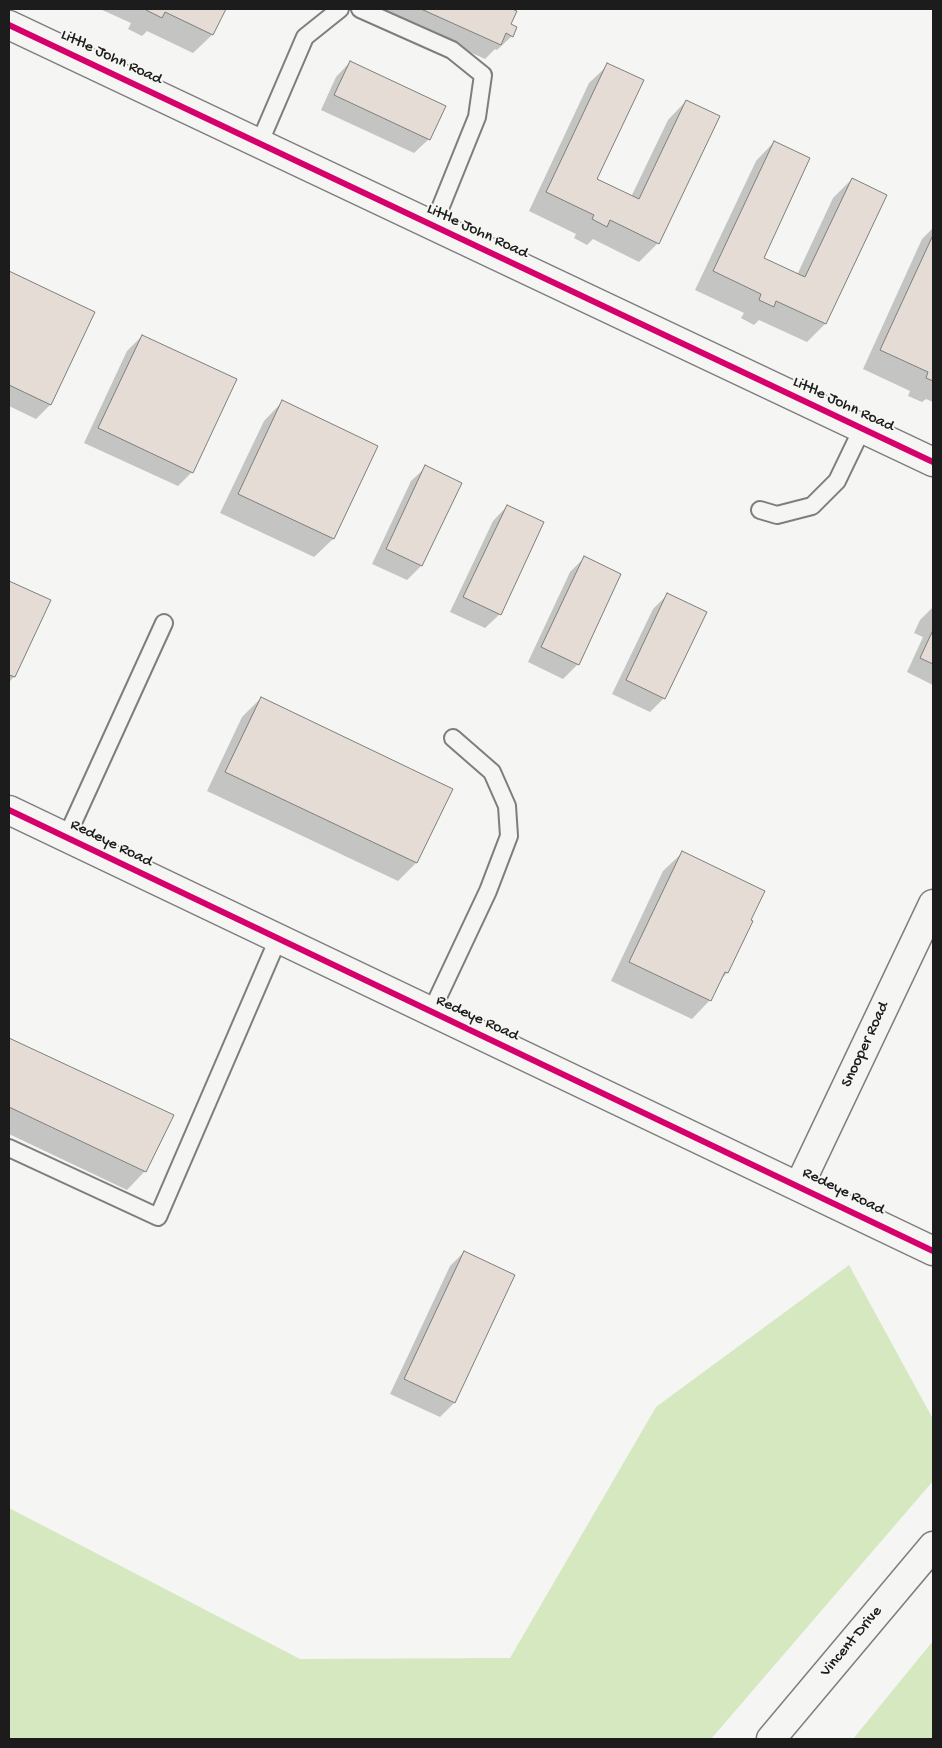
<!DOCTYPE html>
<html>
<head>
<meta charset="utf-8">
<style>
	body { margin:0 }
	#map { position:relative; width:942px; height:1748px; overflow:hidden; background:#f5f5f3; font-family:"Gochi Hand",sans-serif }
	canvas { display:block }
	.frame { position:absolute; inset:0; border:10px solid #1c1c1c; pointer-events:none }
</style>
</head>
<body>
<div id="map">
<canvas width="942" height="1748"></canvas>
<div class="frame"></div>
</div>
<script>
const ctx = document.querySelector('canvas').getContext('2d');
ctx.lineJoin = 'round';
function fillPath(path, color) { ctx.fillStyle = color; ctx.fill(path, 'evenodd'); }
const toPath = rows => new Path2D(rows.map(r => 'M' + r).join(''));
function trace(path, color, width, dash) { ctx.strokeStyle = color; ctx.lineWidth = width; ctx.lineCap = dash ? 'butt' : 'round'; ctx.setLineDash(dash || []); ctx.stroke(path); }
function write(font, color, halo, rows, align = 'center') {
  ctx.font = font + ' "Gochi Hand",sans-serif'; ctx.lineWidth = 4; ctx.setLineDash([]); ctx.textBaseline = 'middle'; ctx.strokeStyle = halo; ctx.fillStyle = color; for (const [text, x, y, turn = 0] of rows) {
    ctx.save(); ctx.translate(x, y); ctx.rotate((+turn || 0) * Math.PI / 180); ctx.textAlign = isNaN(turn) ? turn : align; if (halo) ctx.strokeText(text, 0, 0); ctx.fillText(text, 0, 0); ctx.restore();
  }
}
const green = toPath([
	[849,1265,933,1419,933,1481,711,1739,9,1739,9,1508,300,1659,510,1658,656,1407],
	[933,1641,933,1739,853,1739]
]);
const shadow = toPath([
	[100,9,224,9,212,35,193,53,147,31,142,36,128,29,131,23],
	[376,9,509,9,515,12,510,25,512,36,497,50,495,49,485,59],
	[350,62,429,139,414,153,321,110,336,77],
	[608,65,596,179,631,197,668,120,686,101,658,243,639,262,593,239,587,245,574,238,576,234,529,211,589,83],
	[774,142,762,258,797,275,833,198,852,179,886,195,825,324,807,342,759,320,754,325,741,318,744,313,695,290,756,161],
	[933,228,933,331,931,336,933,337,933,402,926,399,922,402,908,396,910,391,863,369,922,239],
	[9,273,93,313,50,405,36,419,9,406],
	[142,336,192,472,178,486,84,443,127,351],
	[282,402,376,446,333,539,314,557,220,513,264,421],
	[426,467,461,483,421,566,407,580,372,564,411,481],
	[507,506,500,614,485,628,450,612,493,521],
	[584,558,620,575,578,664,563,679,528,662,570,572],
	[9,582,49,601,14,677,9,682],
	[667,595,664,698,650,712,612,694,653,609],
	[933,607,933,685,907,672,923,637,914,633,920,620],
	[261,698,452,789,416,863,398,881,207,791,242,717],
	[682,853,727,973,720,980,710,1000,692,1019,611,981,663,871],
	[9,1039,172,1116,145,1171,127,1190,9,1134],
	[464,1252,514,1275,454,1403,440,1417,390,1394,450,1266]
]);
const building = toPath([
	[146,9,226,9,213,35,165,12,162,18,146,10,146,9],
	[421,9,512,9,517,11,511,24,517,27,513,37,506,33,501,45,421,9],
	[350,61,446,106,430,140,334,95,350,61],
	[607,63,644,80,597,179,639,199,686,100,720,116,659,244,610,220,607,227,592,219,594,215,546,192,607,63],
	[774,141,810,158,764,258,805,277,852,178,887,195,826,324,776,301,774,307,759,300,761,294,713,271,774,141],
	[933,235,933,381,926,378,928,372,880,350,933,235],
	[9,271,95,312,51,405,9,385,9,271],
	[142,335,237,379,193,473,98,428,142,335],
	[282,400,378,446,334,539,238,494,282,400],
	[425,465,462,483,422,566,386,549,425,465],
	[507,505,544,522,501,615,463,597,507,505],
	[584,556,621,574,579,665,541,647,584,556],
	[9,581,51,600,15,677,9,675,9,581],
	[667,593,707,612,665,699,626,680,667,593],
	[933,630,933,664,920,658,933,630],
	[261,697,453,789,417,863,225,772,261,697],
	[682,851,765,891,751,920,753,921,728,973,725,972,711,1001,629,962,682,851],
	[9,1038,174,1115,146,1172,9,1107,9,1038],
	[464,1251,515,1275,455,1403,404,1379,464,1251]
]);
const service = toPath([
	[360,9,452,50,483,75,477,117,433,226],
	[259,144,305,37,340,9],
	[760,510,777,515,812,506,837,481,862,429],
	[66,838,164,623],
	[431,1012,488,891,509,836,507,806,492,772,453,738],
	[9,1148,158,1217,278,939]
]);
const minor = toPath([
	[9,25,933,462],
	[9,810,933,1251],
	[799,1186,933,904]
]);
const tertiary = toPath([
	[771,1739,933,1546]
]);
const cycleway = toPath([
	[9,25,933,462],
	[9,810,933,1251]
]);
const streetNames = [
	["Little John Road",111,58,25],
	["Little John Road",477,232,25],
	["Little John Road",843,405,25],
	["Redeye Road",111,844,26],
	["Redeye Road",477,1019,25],
	["Snooper Road",866,1045,-65],
	["Redeye Road",843,1192,26],
	["Vincent Drive",852,1642,-50]
];
fillPath(green, '#d5e8c0');
fillPath(shadow, '#0003');
fillPath(building, '#e5ddd5');
trace(building, '#7e7e7d', 1);
trace(service, '#7e7e7d', 20);
trace(minor, '#7e7e7d', 31);
trace(tertiary, '#7e7e7d', 31);
trace(service, '#f5f5f3', 16);
trace(minor, '#f5f5f3', 28);
trace(tertiary, '#f5f5f3', 28);
trace(cycleway, '#d6006c', 6);
write('16px', '#1c1c1c', '#f6f6f2', streetNames);
</script>
</body>
</html>
